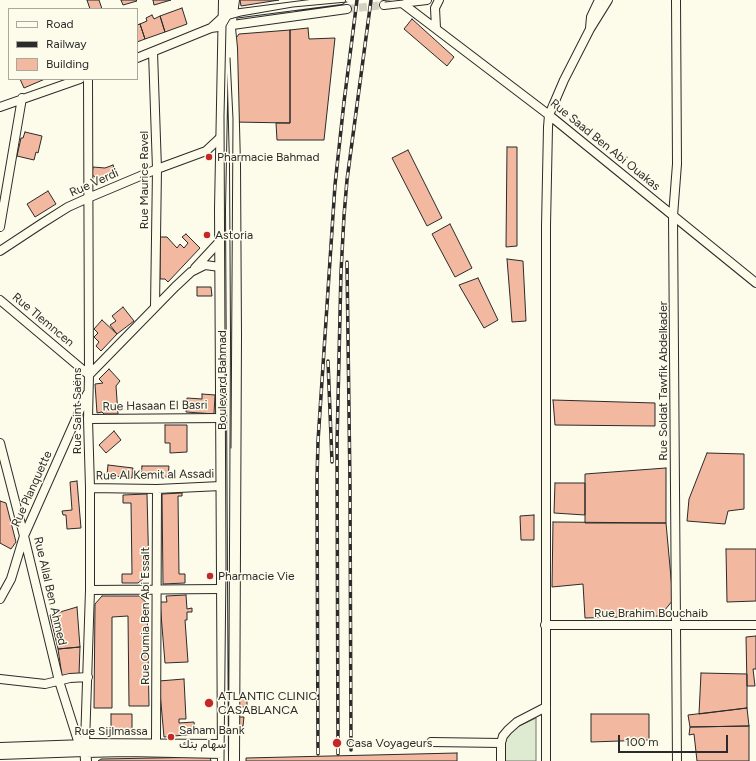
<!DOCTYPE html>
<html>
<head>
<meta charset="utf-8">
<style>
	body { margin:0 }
	#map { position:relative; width:756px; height:761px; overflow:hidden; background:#fdfbea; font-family:Figtree,sans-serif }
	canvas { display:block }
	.legend { position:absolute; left:8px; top:8px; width:130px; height:72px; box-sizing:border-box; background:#fdfbea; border:1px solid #a9a89e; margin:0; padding:5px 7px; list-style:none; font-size:12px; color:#2b2b2b }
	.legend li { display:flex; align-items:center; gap:8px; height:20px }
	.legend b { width:20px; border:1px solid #a9a89e }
	.scale { position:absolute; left:618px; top:735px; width:110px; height:18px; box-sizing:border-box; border:2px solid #2b2b2b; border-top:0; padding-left:5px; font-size:12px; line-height:14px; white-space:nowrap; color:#2b2b2b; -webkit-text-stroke:3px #fdfbea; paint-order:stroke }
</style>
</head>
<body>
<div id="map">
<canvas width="756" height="761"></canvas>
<ul class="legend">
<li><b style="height:5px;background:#fdfbea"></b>Road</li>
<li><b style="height:5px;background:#2b2b2b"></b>Railway</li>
<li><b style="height:11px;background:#f2b8a0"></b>Building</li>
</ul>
<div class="scale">100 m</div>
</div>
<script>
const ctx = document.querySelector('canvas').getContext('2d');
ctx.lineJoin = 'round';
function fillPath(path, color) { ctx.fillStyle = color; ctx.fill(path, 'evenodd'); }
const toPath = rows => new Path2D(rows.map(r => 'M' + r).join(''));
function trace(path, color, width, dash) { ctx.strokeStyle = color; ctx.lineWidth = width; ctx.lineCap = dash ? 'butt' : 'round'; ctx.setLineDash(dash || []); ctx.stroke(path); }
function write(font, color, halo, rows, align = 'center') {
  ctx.font = font + ' Figtree,Vazirmatn,sans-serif'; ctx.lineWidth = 3; ctx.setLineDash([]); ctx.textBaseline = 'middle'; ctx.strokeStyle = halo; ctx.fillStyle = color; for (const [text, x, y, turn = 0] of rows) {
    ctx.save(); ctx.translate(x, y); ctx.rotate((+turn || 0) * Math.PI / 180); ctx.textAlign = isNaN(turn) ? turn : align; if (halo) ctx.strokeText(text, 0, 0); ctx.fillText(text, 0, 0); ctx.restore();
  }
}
const green = toPath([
	[536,718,536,761,498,761,509,731,536,718]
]);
const building = toPath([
	[87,0,99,0,102,9,90,9,87,0],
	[121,0,136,0,137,1,123,5,121,0],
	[153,0,171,0,154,5,153,0],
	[240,0,279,0,241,6,240,0],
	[182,8,187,24,165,32,160,16,182,8],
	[152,15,154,19,160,16,165,32,145,39,140,24,147,21,146,18,152,15],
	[412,19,454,57,447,66,404,29,412,19],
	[140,24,145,39,137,42,137,25,140,24],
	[308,28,309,39,335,38,324,140,277,140,276,123,290,123,290,30,308,28],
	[290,30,290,123,234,122,233,42,239,34,290,30],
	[20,79,45,79,24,88,20,79],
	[25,132,42,136,38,153,36,152,34,160,17,156,21,138,23,138,25,132],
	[507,147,517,147,517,246,506,247,507,147],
	[408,150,442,218,427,226,392,158,408,150],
	[113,165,116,173,104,178,101,181,92,175,93,167,105,168,113,165],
	[48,191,56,204,35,217,27,204,48,191],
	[450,224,472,268,455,277,432,234,450,224],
	[186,234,200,248,168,282,165,279,160,279,160,237,167,237,177,248,180,244,184,248,188,243,182,237,186,234],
	[507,259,523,261,526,321,512,322,507,259],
	[478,278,498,320,484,328,459,285,478,278],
	[197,287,211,287,212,296,197,296,197,287],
	[123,307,134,321,117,334,110,325,116,321,112,316,123,307],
	[102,320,117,334,101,351,96,346,99,342,94,337,98,333,94,329,102,320],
	[109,369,120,381,116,386,118,414,104,414,102,412,97,413,95,384,103,383,99,379,109,369],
	[202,394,215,395,214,414,186,412,187,398,202,399,202,394],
	[553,400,655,403,655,426,555,425,553,400],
	[165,425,187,425,187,452,170,453,170,443,165,443,165,425],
	[114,431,121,440,106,453,99,445,114,431],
	[707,453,744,454,744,509,728,511,725,524,687,521,689,499,707,453],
	[108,465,133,468,132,478,107,475,108,465],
	[142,466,169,466,168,477,141,477,142,466],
	[666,468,666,523,585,523,585,474,666,468],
	[77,481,81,528,67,529,66,515,63,515,62,511,72,510,70,482,77,481],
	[555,483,585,483,585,515,554,513,555,483],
	[182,493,182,496,178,496,179,574,185,574,185,583,163,584,162,494,182,493],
	[147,494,149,574,138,583,122,583,122,574,132,574,131,503,123,503,123,495,147,494],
	[0,501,6,503,16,542,11,549,0,543,0,501],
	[534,515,534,540,521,540,520,516,534,515],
	[553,522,666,523,673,600,660,616,585,618,583,584,552,587,553,522],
	[726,549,756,549,756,601,727,602,726,549],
	[186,595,187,609,192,608,192,612,187,612,187,620,185,620,188,662,165,663,160,602,167,602,166,596,186,595],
	[102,596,139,596,147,603,149,706,129,706,128,616,112,617,112,708,94,708,95,604,102,596],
	[77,607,80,647,58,649,50,615,77,607],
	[756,636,756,669,753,669,755,686,747,686,746,637,756,636],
	[80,647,79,675,62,676,58,649,80,647],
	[701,673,747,674,747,708,699,714,701,673],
	[184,679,186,719,179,719,179,723,194,722,195,734,164,737,159,681,184,679],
	[236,696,247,697,247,707,239,707,239,717,244,717,243,726,237,727,236,696],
	[747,708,749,726,690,727,688,715,747,708],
	[111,714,132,714,132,734,111,734,111,714],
	[591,714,649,714,649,740,591,742,591,714],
	[749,726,749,761,697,761,694,734,689,735,690,727,749,726],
	[457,753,457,761,246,761,246,758,457,753],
	[210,757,211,761,98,761,101,759,210,757]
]);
const minorTunnel = toPath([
	[347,9,384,5]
]);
const minor = toPath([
	[676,0,677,164,673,216,677,761],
	[402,3,549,115,756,283],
	[384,5,427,0],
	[211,28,223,17,233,14,341,0],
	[436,28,435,8,439,0],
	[590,28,591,17,599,0],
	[153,52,157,169,155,307],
	[137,58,211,28,347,9],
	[0,107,80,79],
	[0,227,22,98],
	[0,251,41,224,68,207,88,198,157,169,206,151,221,137],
	[195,268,220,241],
	[0,300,89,375],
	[89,375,175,287,191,272,205,265,220,267],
	[88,419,222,418],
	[0,443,24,536,59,681,79,744],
	[90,488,157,489,221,486],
	[90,590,221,589],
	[0,599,11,579,24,536,87,394],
	[545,625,756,625],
	[0,679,45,684,70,678,88,677],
	[431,742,501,743],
	[156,744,157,489],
	[0,747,85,744,90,590,90,488,88,419,89,375,88,79],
	[0,755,85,752],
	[501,761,501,743,503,736,508,730,517,722,546,707],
	[546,761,546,226,548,127,549,115,564,80,590,29,608,0]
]);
const major = toPath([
	[234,0,230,28,232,48,235,165,236,336,234,761],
	[85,752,127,751,223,753],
	[86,761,85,744,223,745],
	[223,761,220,209,224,0]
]);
const tram = toPath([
	[385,2,403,0],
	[230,58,233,119,231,448],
	[224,761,226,566,224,116,226,26,230,19,241,16,293,7,347,2]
]);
const rail = toPath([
	[347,262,350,486,351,750],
	[328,361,332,462],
	[318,754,317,479,318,441,335,185,344,102,357,0],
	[338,754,337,444,341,272,344,216,347,180,371,0]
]);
const markers = [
	[209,157,4,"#c62828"],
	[207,235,4,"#c62828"],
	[210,576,4,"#c62828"],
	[209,703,5,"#c62828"],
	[171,737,4,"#c62828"],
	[337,743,5,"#c62828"]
];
const streetNames = [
	["Rue Saad Ben Abi Ouakas",605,145,39],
	["Rue Maurice Ravel",144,180,-90],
	["Rue Verdi",94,183,-24],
	["Rue Tlemncen",43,320,40],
	["Boulevard Bahmad",222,380,-90],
	["Rue Soldat Tawfik Abdelkader",663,381,-90],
	["Rue Hasaan El Basri",155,406,-1],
	["Rue Saint Saëns",77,411,-90],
	["Rue Al Kemit al Assadi",155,475,-1],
	["Rue Planquette",32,489,-66],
	["Rue Allal Ben Ahmed",50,591,77],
	["Rue Brahim Bouchaib",651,613],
	["Rue Oumia Ben Abi Essalt",145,616,-90],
	["Rue Sijlmassa",111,731]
];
const poiNames = [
	["Pharmacie Bahmad",217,157],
	["Astoria",215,235],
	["Pharmacie Vie",218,576],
	["ATLANTIC CLINIC",218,696],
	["CASABLANCA",218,710],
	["Saham Bank",179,730],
	["سهام بنك",179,744],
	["Casa Voyageurs",346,743]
];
fillPath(green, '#deebd1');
trace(green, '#74746e', 1);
fillPath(building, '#f2b8a0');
trace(building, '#2b2b2b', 1);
trace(minorTunnel, '#d3d1c4', 8, [8, 4]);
trace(minor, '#2b2b2b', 10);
trace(major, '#2b2b2b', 12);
trace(minor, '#fdfbea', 8);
trace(major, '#fdfbea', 10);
trace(tram, '#2b2b2b', 1);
trace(rail, '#2b2b2b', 3.5);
trace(rail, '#fdfbea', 2, [6]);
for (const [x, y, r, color] of markers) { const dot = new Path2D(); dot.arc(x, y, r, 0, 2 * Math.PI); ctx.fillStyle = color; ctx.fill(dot); trace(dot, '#fdfbea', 1.5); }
write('12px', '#2b2b2b', '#fdfbea', streetNames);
write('12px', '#2b2b2b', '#fdfbea', poiNames, 'left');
</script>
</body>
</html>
